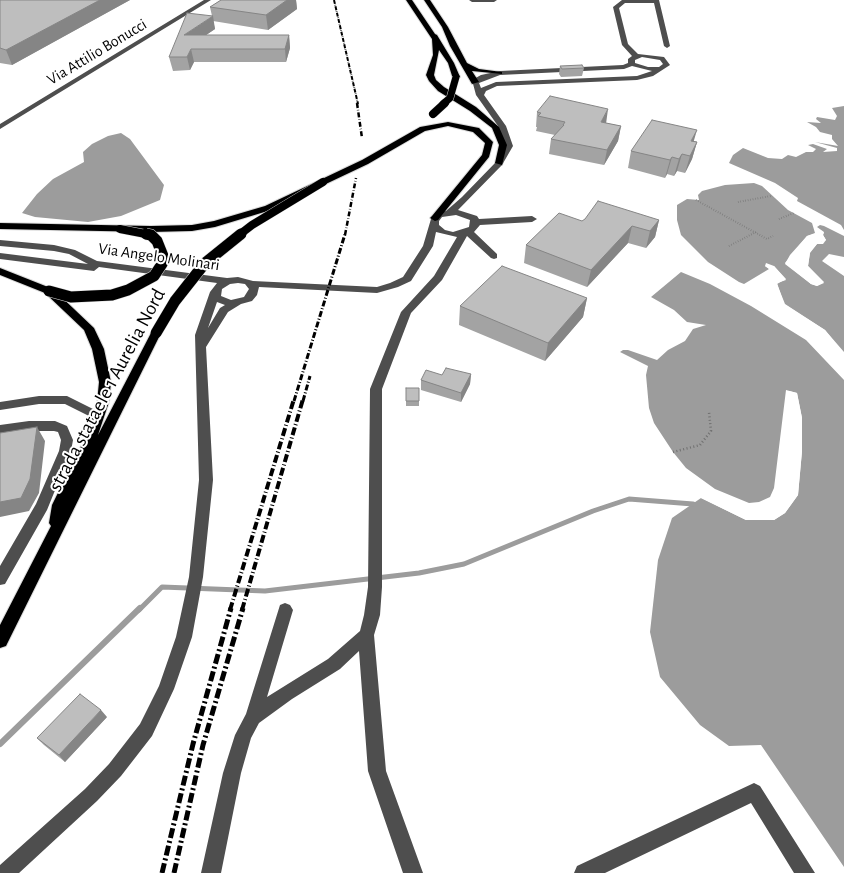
<!DOCTYPE html>
<html>
<head>
<meta charset="utf-8">
<style>
	body { margin:0 }
	canvas { display:block; background:#fff }
</style>
</head>
<body>
<canvas width="844" height="873"></canvas>
<script>
const ctx = document.querySelector('canvas').getContext('2d');
ctx.lineJoin = 'round';
function fillPath(path, color) { ctx.fillStyle = color; ctx.fill(path, 'evenodd'); }
const toPath = rows => new Path2D(rows.map(r => 'M' + r).join(''));
function trace(path, color, width, dash) { ctx.strokeStyle = color; ctx.lineWidth = width; ctx.lineCap = dash ? 'butt' : 'round'; ctx.setLineDash(dash || []); ctx.stroke(path); }
function write(font, color, halo, rows, align = 'center') {
  ctx.font = font + ' "Alegreya Sans",sans-serif'; ctx.lineWidth = 4; ctx.setLineDash([]); ctx.textBaseline = 'middle'; ctx.strokeStyle = halo; ctx.fillStyle = color; for (const [text, x, y, turn = 0] of rows) {
    ctx.save(); ctx.translate(x, y); ctx.rotate((+turn || 0) * Math.PI / 180); ctx.textAlign = isNaN(turn) ? turn : align; if (halo) ctx.strokeText(text, 0, 0); ctx.fillText(text, 0, 0); ctx.restore();
  }
}
const water = toPath([
	[844,106,844,230,841,225,797,201,798,198,775,183,729,163,733,155,743,148,768,158,782,159,788,155,796,157,806,152,813,152,816,149,808,145,813,144,827,149,823,152,837,151,837,148,815,142,838,146,832,139,832,135,820,132,816,127,807,122,821,123,816,119,817,117,835,120,837,116,832,108],
	[121,133,130,139,164,185,160,200,121,216,88,222,35,217,22,213,37,194,53,179,84,162,83,152,92,144,108,136],
	[754,183,762,186,788,210,812,223,815,233,807,236,785,263,811,284,817,286,824,282,808,266,810,253,817,244,826,240,823,235,824,232,817,227,820,225,824,226,844,236,844,257,829,254,822,261,844,276,844,352,825,330,784,304,777,283,786,280,774,266,765,266,769,269,744,284,739,282,708,262,681,235,677,220,677,205,687,199,699,200,698,195,702,191,725,185],
	[681,272,710,284,751,306,806,340,844,380,844,867,761,745,729,746,700,725,660,677,650,632,658,560,672,518,701,498,746,520,774,520,785,513,798,495,802,451,802,418,797,393,786,390,774,488,770,497,759,502,749,503,715,489,686,468,673,452,654,423,649,408,646,375,648,366,620,352,623,350,628,350,657,360,668,350,685,341,693,329,706,325,687,322,674,310,651,297]
]);
const pier = toPath([
	[824,232,823,235,826,240,823,244,817,244,810,252,808,266,824,283,817,286,811,284,785,264,790,255,807,236,817,233,809,238,788,263,812,282,819,282,806,266,808,251,816,242,822,242,820,234],
	[766,263,774,266,786,279,777,284,785,304,825,330,844,354,823,331,783,305,774,284,780,278,772,268,771,270,765,266],
	[789,391,797,393,802,418,802,451,798,495,785,513,774,520,746,520,701,498,704,496,746,517,774,517,783,512,795,494,799,451,799,418,795,395,789,393]
]);
const streamFar1 = toPath([
	[139,610,162,587,265,591,419,573,464,564,593,511,629,499,693,504]
]);
const stream = toPath([
	[0,744,140,608]
]);
const pathFar1 = toPath([
	[696,200,767,239,773,236],
	[738,202,771,196],
	[779,219,794,213],
	[729,246,756,232]
]);
const path = toPath([
	[673,452,700,445,711,431,709,412]
]);
const minor = toPath([
	[204,0,211,0,0,129,0,124,204,0],
	[469,0,497,0,494,2,472,2,469,0],
	[622,0,659,0,670,46,667,48,664,46,654,3,625,3,619,8,628,44,638,54,664,57,670,65,653,76,637,80,497,86,486,91,484,95,506,126,513,146,502,165,458,210,477,216,479,219,532,216,537,219,532,222,480,225,474,232,497,254,497,258,494,259,491,258,467,236,442,280,411,313,382,389,382,587,380,615,374,635,386,771,423,873,403,873,368,771,359,651,340,669,292,699,259,723,251,738,241,773,221,873,201,873,223,773,235,735,246,714,280,605,285,603,290,605,293,610,267,697,328,659,360,631,364,615,368,587,370,389,401,312,434,276,457,237,436,232,433,246,411,281,398,287,377,293,259,287,257,295,252,301,241,304,228,312,206,347,213,480,203,577,192,637,174,689,152,736,121,776,97,801,19,873,0,873,0,865,85,789,109,764,140,724,159,686,176,637,189,577,199,480,195,335,210,292,217,283,99,267,94,271,0,259,0,253,88,264,69,254,54,251,0,246,0,240,54,245,75,250,97,261,227,278,238,277,253,281,377,287,390,283,403,277,423,246,431,219,436,213,446,211,462,197,496,162,505,146,498,126,476,95,472,80,481,75,500,71,623,65,628,63,628,59,632,56,622,45,613,7,622,0],
	[642,57,660,60,663,64,659,67,648,67,635,63,635,60,642,57],
	[632,66,652,71,637,76,496,82,481,88,479,83,500,75,624,69,632,66],
	[456,215,470,220,469,227,453,232,445,230,439,225,439,221,442,217,456,215],
	[238,283,245,284,249,289,244,297,231,300,221,296,222,289,230,284,238,283],
	[217,302,225,305,220,308,208,328,217,302],
	[39,396,67,396,93,409,95,412,89,416,65,404,39,404,0,410,0,402,39,396],
	[29,421,55,421,67,426,73,440,71,451,47,510,5,584,0,585,0,566,36,504,59,451,61,440,58,432,54,431,29,431,0,435,0,425,29,421],
	[754,783,760,786,815,873,794,873,751,803,605,873,574,873,577,866,754,783]
]);
const major = toPath([
	[406,0,412,0,435,34,437,35,454,63,460,77,453,79,448,63,439,50,434,75,436,80,444,87,476,107,499,127,507,145,502,165,495,163,499,145,492,128,470,111,438,91,429,81,426,75,433,55,432,39,406,0],
	[424,0,430,0,448,27,467,63,479,69,502,72,502,74,472,71,479,82,472,84,450,46,442,27,424,0],
	[448,122,479,128,493,142,489,157,438,220,435,221,430,218,432,216,482,155,485,143,473,132,448,126,425,131,368,164,271,210,215,227,192,231,151,232,0,229,0,223,151,226,192,225,214,221,265,206,362,160,420,127,448,122],
	[0,268,53,289,94,328,104,349,111,382,109,402,98,435,151,333,156,329,161,333,6,646,0,648,0,625,51,526,49,523,52,505,84,440,97,402,99,382,92,349,84,330,45,293,0,275,0,268]
]);
const railFar4 = toPath([
	[334,0,358,104]
]);
const railFar3 = toPath([
	[357,103,362,138],
	[345,235,356,178]
]);
const railFar2 = toPath([
	[294,401,345,234],
	[303,401,310,376]
]);
const railFar1 = toPath([
	[230,610,294,399],
	[242,610,303,399]
]);
const rail = toPath([
	[162,873,193,744,231,608],
	[174,873,203,745,243,608]
]);
const majorBridgeFar2 = toPath([
	[443,104,450,98,456,77]
]);
const majorBridgeFar1 = toPath([
	[433,114,445,103],
	[120,229,151,235],
	[239,235,252,225,323,182]
]);
const majorBridge = toPath([
	[49,291,71,297,112,295,128,290,154,276,162,264,163,256,157,241,151,235,146,234],
	[156,333,175,301,205,263,241,234]
]);
const wall = toPath([
	[0,0,130,0,12,65,0,63],
	[221,0,296,0,297,9,268,30,213,21,215,29,206,35,289,35,290,48,286,62,194,62,190,70,173,71,169,57,212,16,210,7],
	[560,66,584,68,582,76,561,77,559,74],
	[537,112,606,123,621,126,618,141,604,165,549,154,551,139,555,135,536,131,537,127,536,127],
	[694,141,697,142,692,159,685,173,677,171,674,176,667,174,665,178,628,168,631,151],
	[659,220,655,237,646,248,628,243,587,287,524,263,526,245,582,221],
	[587,298,583,317,545,361,459,325,460,306],
	[471,374,470,384,461,402,421,390,421,380,442,375],
	[406,388,419,388,419,406,406,406],
	[107,717,65,762,44,745,37,738]
]);
const shadedWall = toPath([
	[100,0,130,0,12,65,6,50],
	[287,0,296,0,297,9,268,30,266,15],
	[213,16,215,29,187,48,184,35],
	[289,35,290,48,286,62,285,49],
	[191,49,194,62,190,70,187,57],
	[608,109,606,124,601,122],
	[621,126,618,141,604,165,607,150],
	[697,130,692,147,691,141],
	[697,142,692,159,685,173,690,156],
	[682,154,677,171,674,176,679,159],
	[672,157,667,174,665,178,670,160],
	[659,220,655,237,646,248,650,231],
	[632,226,628,243,587,287,591,270],
	[587,298,583,317,545,361,548,343],
	[471,374,470,384,461,402,461,393],
	[37,427,45,441,39,493,29,511,0,517,0,502],
	[101,710,107,717,65,762,59,755]
]);
const building = toPath([
	[0,0,100,0,6,50,0,48,0,0],
	[221,0,287,0,266,15,210,7,221,0],
	[187,13,213,16,184,35,289,35,285,49,191,49,187,57,169,57,187,13],
	[582,65,584,68,562,69,560,66,582,65],
	[550,96,608,109,601,122,621,126,607,150,551,139,564,125,563,125,565,122,538,116,541,113,537,112,550,96],
	[652,120,697,130,691,141,697,142,690,156,682,154,679,159,672,157,670,160,631,151,652,120],
	[598,201,659,220,650,231,632,226,591,270,526,245,559,213,582,221,585,219,598,201],
	[502,266,587,298,548,343,460,306,502,266],
	[446,368,471,374,461,393,421,380,426,370,442,375,446,368],
	[406,388,419,388,419,401,406,401,406,388],
	[37,427,30,479,21,498,0,502,0,433,37,427],
	[80,694,101,710,59,755,37,738,80,694]
]);
const farStreetnames = [
	["Via Attilio Bonucci",97,52,-31],
	["Via Angelo Molinari",159,257,8]
];
const streetNames = [
	["strada stataele 1 Aurelia Nord",107,390,-62]
];
fillPath(water, '#9c9c9c');
fillPath(pier, '#fff');
trace(streamFar1, '#9c9c9c', 5);
trace(stream, '#9c9c9c', 6);
trace(major, '#dbdbdb', 2);
trace(pathFar1, '#707070', 2, [0.5, 2]);
trace(path, '#707070', 2.5, [1, 2.5]);
fillPath(minor, '#4e4e4e');
fillPath(major, '#000');
trace(railFar4, '#000', 2, [4, 1, 0.5, 1]);
trace(railFar3, '#000', 2.5, [5, 2, 0.5, 2]);
trace(railFar2, '#000', 3, [6, 2, 1, 2]);
trace(railFar1, '#000', 4, [8, 2.5, 1, 2.5]);
trace(rail, '#000', 5, [10, 3, 2, 3]);
trace(majorBridgeFar2, '#dbdbdb', 8, []);
trace(majorBridgeFar1, '#dbdbdb', 9, []);
trace(majorBridge, '#dbdbdb', 12, []);
trace(majorBridgeFar2, '#000', 7);
trace(majorBridgeFar1, '#000', 8);
trace(majorBridge, '#000', 11);
fillPath(wall, '#a3a3a3');
fillPath(shadedWall, '#858585');
fillPath(building, '#bebebe');
trace(building, '#858585', 1);
write('16px', '#000', '#fff', farStreetnames);
write('20px', '#000', '#fff', streetNames);
</script>
</body>
</html>
